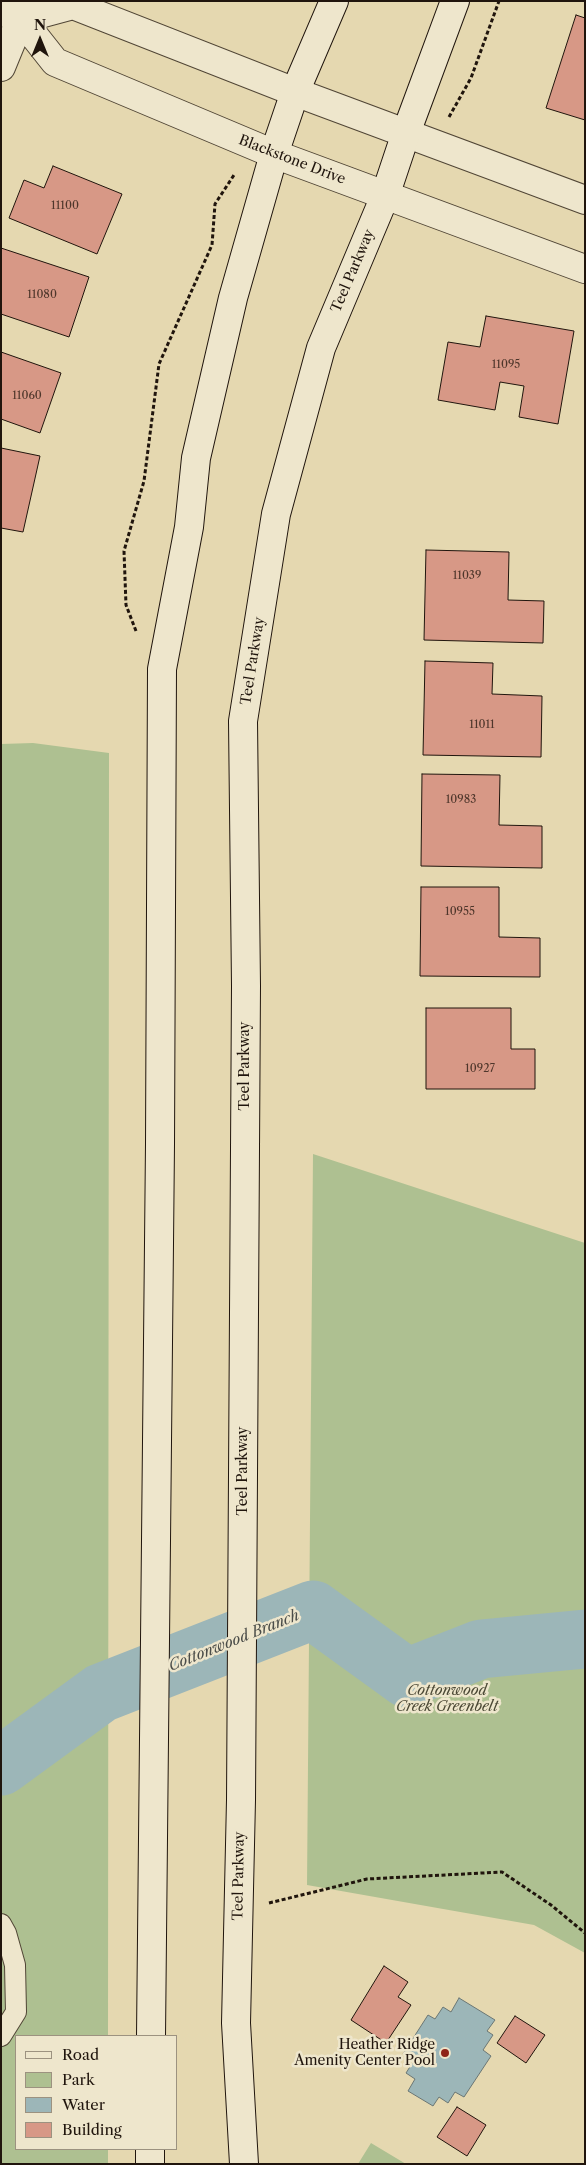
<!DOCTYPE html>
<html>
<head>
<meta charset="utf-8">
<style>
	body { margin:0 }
	#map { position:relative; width:586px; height:2165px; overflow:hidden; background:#e5d8b0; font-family:"Libre Caslon Text",serif }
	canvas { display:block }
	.frame { position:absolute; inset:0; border:2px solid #20150d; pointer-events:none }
	.legend { position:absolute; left:15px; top:2035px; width:162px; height:115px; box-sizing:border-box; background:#eee6cc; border:1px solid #9c9280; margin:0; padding:6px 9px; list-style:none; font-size:15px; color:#20150d }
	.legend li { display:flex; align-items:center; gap:10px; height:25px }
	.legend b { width:25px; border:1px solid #9c9280 }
	.north { position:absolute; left:15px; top:15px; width:50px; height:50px; -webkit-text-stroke:4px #eee6cc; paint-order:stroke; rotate:0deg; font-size:14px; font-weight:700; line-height:20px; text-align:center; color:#20150d }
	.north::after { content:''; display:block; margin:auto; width:18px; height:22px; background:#20150d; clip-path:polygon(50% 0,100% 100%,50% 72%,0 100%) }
</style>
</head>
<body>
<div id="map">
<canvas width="586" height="2165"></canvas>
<div class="frame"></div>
<ul class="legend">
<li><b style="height:6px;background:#eee6cc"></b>Road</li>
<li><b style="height:14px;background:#aec091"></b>Park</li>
<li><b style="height:14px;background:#9cb6b8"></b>Water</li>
<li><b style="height:14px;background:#d79886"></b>Building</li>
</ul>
<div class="north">N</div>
</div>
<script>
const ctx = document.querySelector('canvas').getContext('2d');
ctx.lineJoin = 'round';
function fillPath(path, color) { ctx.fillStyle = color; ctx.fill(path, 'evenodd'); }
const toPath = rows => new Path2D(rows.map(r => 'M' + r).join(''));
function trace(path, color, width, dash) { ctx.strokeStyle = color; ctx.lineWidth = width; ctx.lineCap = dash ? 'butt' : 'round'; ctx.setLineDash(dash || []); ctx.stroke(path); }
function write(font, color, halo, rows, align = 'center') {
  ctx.font = font + ' "Libre Caslon Text",serif'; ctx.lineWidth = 5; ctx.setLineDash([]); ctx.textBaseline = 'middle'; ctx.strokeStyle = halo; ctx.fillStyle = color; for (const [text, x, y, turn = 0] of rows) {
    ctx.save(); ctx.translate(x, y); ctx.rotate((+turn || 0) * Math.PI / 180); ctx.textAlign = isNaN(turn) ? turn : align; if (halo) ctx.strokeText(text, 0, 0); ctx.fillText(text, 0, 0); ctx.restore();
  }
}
const green = toPath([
	[33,743,109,753,108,2036,16,2036,16,2149,108,2149,108,2164,1,2164,1,744],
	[313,1154,585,1243,585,1953,534,1925,307,1885],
	[371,2143,406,2164,358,2164]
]);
const water = toPath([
	[459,1998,495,2020,487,2031,493,2035,483,2050,491,2056,464,2097,455,2092,448,2103,439,2097,433,2106,408,2091,415,2079,406,2073,413,2062,403,2054,428,2015,435,2019,443,2007,451,2012,459,1998]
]);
const river = toPath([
	[1,1766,101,1693,313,1610,407,1678,481,1649,585,1639]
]);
const building = toPath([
	[576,15,585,18,585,120,546,108,576,15],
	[53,166,122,194,97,254,9,218,24,180,44,188,53,166],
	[1,248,89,277,69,337,1,314,1,248],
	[486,316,574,331,558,424,519,417,524,386,500,382,495,410,438,400,448,342,480,347,486,316],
	[1,352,61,373,40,433,1,419,1,352],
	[1,448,40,456,23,532,1,528,1,448],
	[426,550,509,552,508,600,544,601,543,643,424,640,426,550],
	[425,661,493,663,492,694,542,696,541,757,423,755,425,661],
	[422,774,500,775,499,825,542,826,542,868,421,866,422,774],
	[421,887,499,887,499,937,540,938,540,977,420,976,421,887],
	[426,1008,511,1008,511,1049,535,1049,535,1089,426,1089,426,1008],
	[384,1966,408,1982,398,1997,411,2005,386,2043,351,2020,384,1966],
	[515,2016,545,2035,526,2063,497,2043,515,2016],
	[457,2107,486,2125,467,2156,437,2137,457,2107]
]);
const path = toPath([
	[449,117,471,78,499,1],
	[136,631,126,605,124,551,144,481,159,364,212,245,215,204,234,175],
	[269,1903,367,1879,502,1872,551,1905,585,1933]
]);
const service = toPath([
	[1,1924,6,1933,15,1965,16,2012,1,2036]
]);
const minor = toPath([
	[1,11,21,19,55,62,274,154,585,269],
	[21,19,73,5,295,92,585,200],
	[1,67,26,6]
]);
const secondary = toPath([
	[151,2036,160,1144,162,669,189,527,196,458,233,298,274,154,295,92,334,1],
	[150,2164,150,2149],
	[244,2164,236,2023,241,1800,246,986,243,721,276,514,321,348,385,196,406,133,455,1]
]);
const markers = [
	[445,2053,5,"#8f2418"]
];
const numberNames = [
	["11100",65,206],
	["11080",42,295],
	["11095",506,365],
	["11060",27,396],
	["11039",467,576],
	["11011",482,725],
	["10983",461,800],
	["10955",460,912],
	["10927",480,1069]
];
const streetNames = [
	["Blackstone Drive",292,160,21],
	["Teel Parkway",353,271,-67],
	["Teel Parkway",253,661,-81],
	["Teel Parkway",245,1066,-90],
	["Teel Parkway",243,1471,-90],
	["Teel Parkway",239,1876,-89]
];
const parkNames = [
	["Cottonwood",447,1691],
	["Creek Greenbelt",447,1707]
];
const poiNames = [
	["Heather Ridge",435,2045],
	["Amenity Center Pool",435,2061]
];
const waterNames = [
	["Cottonwood Branch",234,1641,-22]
];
fillPath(green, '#aec091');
fillPath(water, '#9cb6b8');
trace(water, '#6a7674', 1);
trace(river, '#9cb6b8', 59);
fillPath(building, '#d79886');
trace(building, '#20150d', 1);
trace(service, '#514636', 22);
trace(minor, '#514636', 30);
trace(secondary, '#20150d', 30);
trace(path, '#20150d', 3, [4, 2.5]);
trace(service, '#eee6cc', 20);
trace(minor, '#eee6cc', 28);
trace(secondary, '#eee6cc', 28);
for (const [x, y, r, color] of markers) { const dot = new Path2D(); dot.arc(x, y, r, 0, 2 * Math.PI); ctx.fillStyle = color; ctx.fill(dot); trace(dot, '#eee6cc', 2); }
write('11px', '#4e362b', null, numberNames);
write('14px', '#20150d', '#eee6cc', streetNames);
write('italic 14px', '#4b4835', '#eee6cc', parkNames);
write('14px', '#20150d', '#eee6cc', poiNames, 'right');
write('italic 15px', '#4b4d49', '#eee6cc', waterNames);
</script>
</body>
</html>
